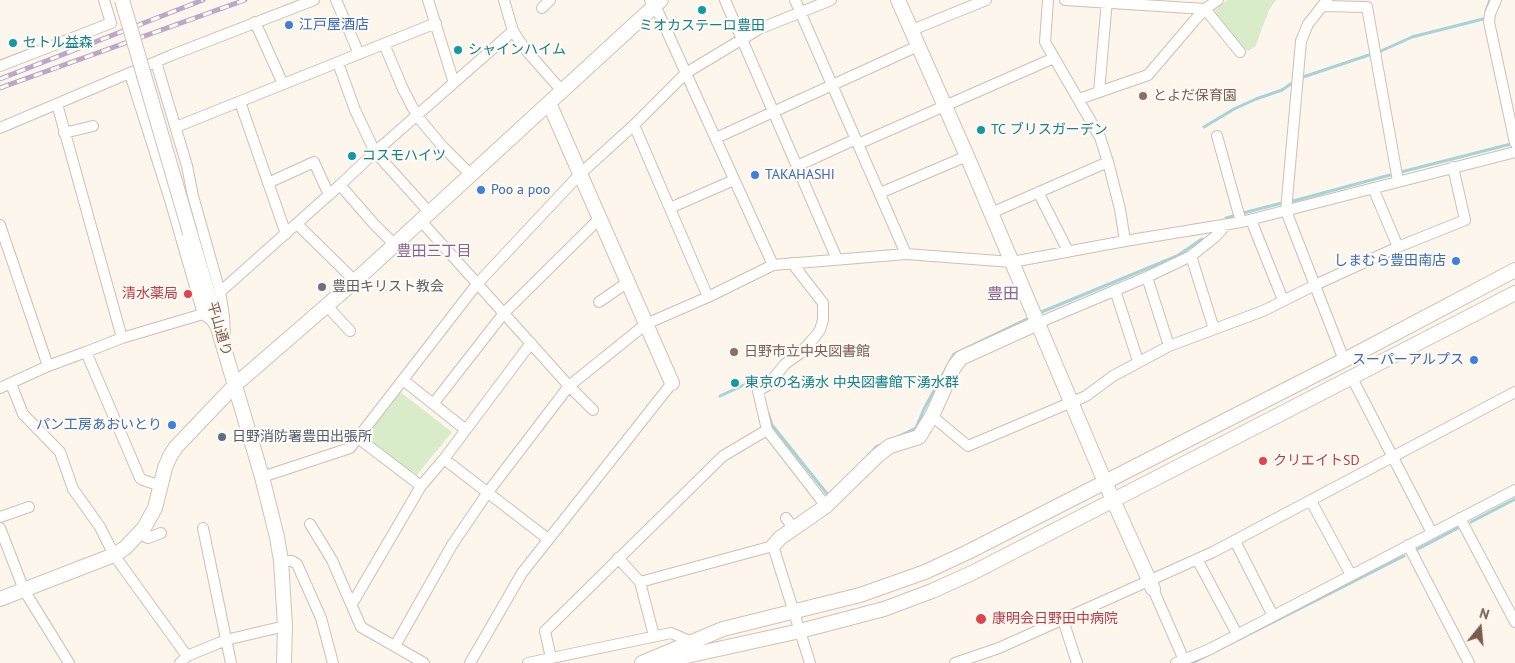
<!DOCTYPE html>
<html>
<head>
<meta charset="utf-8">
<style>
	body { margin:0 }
	#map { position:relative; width:1515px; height:663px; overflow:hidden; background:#fdf6ec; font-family:"PT Sans",sans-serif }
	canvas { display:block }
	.north { position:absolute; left:1455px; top:603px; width:50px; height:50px; -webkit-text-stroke:4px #fffaf3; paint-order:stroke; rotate:17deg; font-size:14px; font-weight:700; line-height:20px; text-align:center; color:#7a5c4d }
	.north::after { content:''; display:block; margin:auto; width:18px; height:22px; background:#7a5c4d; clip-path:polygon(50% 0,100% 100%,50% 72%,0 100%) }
</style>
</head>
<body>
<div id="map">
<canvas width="1515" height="663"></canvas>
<div class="north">N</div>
</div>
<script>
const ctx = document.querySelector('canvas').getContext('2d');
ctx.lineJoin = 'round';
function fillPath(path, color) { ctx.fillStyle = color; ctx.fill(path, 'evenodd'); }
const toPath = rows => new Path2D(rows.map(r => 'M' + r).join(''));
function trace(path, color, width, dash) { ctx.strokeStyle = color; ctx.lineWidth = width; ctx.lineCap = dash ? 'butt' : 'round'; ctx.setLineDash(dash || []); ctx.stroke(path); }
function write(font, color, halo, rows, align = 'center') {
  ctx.font = font + ' "PT Sans","Noto Sans JP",sans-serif'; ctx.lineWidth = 4.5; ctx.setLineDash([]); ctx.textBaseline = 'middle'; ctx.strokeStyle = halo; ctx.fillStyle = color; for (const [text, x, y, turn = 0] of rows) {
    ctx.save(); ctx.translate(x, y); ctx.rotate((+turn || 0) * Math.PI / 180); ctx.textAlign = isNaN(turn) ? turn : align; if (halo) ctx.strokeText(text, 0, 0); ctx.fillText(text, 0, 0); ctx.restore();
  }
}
const green = toPath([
	[1227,0,1276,0,1269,10,1255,47,1248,51,1230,38,1213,12],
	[399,391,452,432,417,475,364,439]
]);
const stream = toPath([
	[1486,11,1490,0],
	[1300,78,1381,51,1412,37,1483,19],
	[1204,127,1234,109,1256,99,1282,90,1295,81],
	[1401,172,1511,144],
	[1293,201,1390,175],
	[1243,213,1282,203],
	[1226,218,1234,216],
	[1039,313,1177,256,1202,239],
	[720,396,757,379,760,388],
	[768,413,772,425,828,495],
	[895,438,916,428,924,409,954,354,1031,317],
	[867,457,876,447,883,444],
	[1471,522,1515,499],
	[1418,549,1458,528],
	[1192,663,1404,556]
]);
const street = toPath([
	[336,0,359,54],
	[428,0,454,83],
	[504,0,513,31,525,49,562,91],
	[650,0,655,5,773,265],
	[725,0,837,259],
	[795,0,906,254],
	[1048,0,1045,42,1100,137,1108,162,1120,209,1125,241],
	[1065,0,1205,9,1240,52],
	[1327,0,1308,24,1301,41,1286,211,1344,360],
	[1496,0,1490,14,1489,22,1515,143],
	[1322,6,1367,7,1398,181],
	[542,8,550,0],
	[255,22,283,84],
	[912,30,986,0],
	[384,44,403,89,417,116,443,147,471,175],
	[156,62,187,166,193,196,220,292,224,316,225,337],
	[338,63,355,110,375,152,430,213],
	[0,66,111,23,104,0],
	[130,74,171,203,203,314,211,320,216,327],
	[1099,92,1107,0],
	[1079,99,1148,75,1194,21,1205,9,1218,0],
	[240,102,286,234],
	[57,104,122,338,86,352,140,478,143,480,161,486],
	[634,125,708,297],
	[176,127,436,23],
	[0,128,172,55,314,0],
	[64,133,93,126],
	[1217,136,1241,222],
	[716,138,918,46],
	[858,144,1054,58],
	[797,166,856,139],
	[268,183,314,162,329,195],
	[340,185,374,224,395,245],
	[1373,188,1398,247],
	[1038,192,1068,251],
	[880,193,967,156],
	[670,208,734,180],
	[991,213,1108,162],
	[1251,220,1283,300],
	[421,221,569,386,593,410],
	[297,224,355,281],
	[0,225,48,366],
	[1191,256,1214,329],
	[792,263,823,303,823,320,820,330,814,338,799,354,785,364,768,385,758,391,767,430,826,506],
	[1147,277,1169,346],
	[1115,290,1138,361],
	[220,292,340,185,375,152,513,31],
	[599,302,628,282],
	[327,306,350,331],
	[1038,323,1147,277,1191,256,1215,237,1226,225],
	[122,338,203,314],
	[1352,378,1432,533],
	[403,380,466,430],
	[11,384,23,414,60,452,73,489,100,527,114,555,187,656],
	[0,388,48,366,86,352],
	[433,404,504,313,600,218],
	[932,416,968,446,1086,396,1113,376,1169,346,1263,311,1315,285,1398,247,1465,220,1453,167],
	[358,438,421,486],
	[444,459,548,539],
	[262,477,350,448,477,284,580,174,634,125,686,73,759,29,831,0],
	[1311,501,1351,575],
	[0,517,29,507],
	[786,518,793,528],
	[1460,518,1515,622],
	[310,524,332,560,361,627,424,663],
	[0,528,24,590,69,663],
	[203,528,231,663],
	[139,534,148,538,161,533],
	[1235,541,1273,616],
	[1408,545,1469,663],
	[618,558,640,582,773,546,810,663],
	[1197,559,1237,634],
	[281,561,292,561,297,564,321,618,333,663],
	[640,582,654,636],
	[1153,589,1184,660],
	[352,604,421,486,444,459,531,343],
	[1063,620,1077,663],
	[395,646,452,545,488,492,569,386,646,324,708,297,773,265,906,254,1012,262,1125,241,1241,222,1515,152],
	[551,658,545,631,723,456,767,430],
	[180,663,187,656,226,640,285,626],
	[470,663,522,573,672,383],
	[528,663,671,633,692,642],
	[955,663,999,648,1213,552,1515,392],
	[1176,663,1208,650,1515,490]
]);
const secondary = toPath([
	[898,0,967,156,1105,482,1153,589],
	[549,103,672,383],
	[190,233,262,477,277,537,281,561,285,626,284,663],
	[773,546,780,538,826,506,877,456,890,446,919,437,932,416,954,367,961,358,1038,323],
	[0,599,114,555,125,548,144,528,155,508,165,468,170,456,176,447,235,385,355,281,661,0],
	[659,662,800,631,884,609,932,591,974,572,1515,293],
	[642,663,723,629,860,595,925,572,968,552,1356,354,1515,270]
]);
const rail = toPath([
	[0,79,203,0],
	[0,88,245,0]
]);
const secondaryBridge = toPath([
	[122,0,190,233]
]);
const markers = [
	[702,10,5,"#0f9aa8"],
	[289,25,5,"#3f7fe0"],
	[13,43,5,"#0f9aa8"],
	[458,50,5,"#0f9aa8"],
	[1143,96,5,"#8d6e63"],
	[981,130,5,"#0f9aa8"],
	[352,156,5,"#0f9aa8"],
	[755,175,5,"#3f7fe0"],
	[481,190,5,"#3f7fe0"],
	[1456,261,5,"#3f7fe0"],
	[322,287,5,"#6b7280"],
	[188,294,5,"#e0444e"],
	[734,352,5,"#8d6e63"],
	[1474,360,5,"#3f7fe0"],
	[735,383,5,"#0f9aa8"],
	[172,425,5,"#3f7fe0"],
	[222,437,5,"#5c6f8a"],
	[1263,461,5,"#e0444e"],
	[981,619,6,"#e0444e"]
];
const shopNames = [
	["江戸屋酒店",299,25],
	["TAKAHASHI",765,175],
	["Poo a poo",491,190],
	["しまむら豊田南店",1446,261,"right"],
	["スーパーアルプス",1464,360,"right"],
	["パン工房あおいとり",162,425,"right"]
];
const cultureNames = [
	["ミオカステーロ豊田",702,26,"center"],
	["セトル益森",23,43],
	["シャインハイム",468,50],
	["TC ブリスガーデン",991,130],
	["コスモハイツ",362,156],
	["東京の名湧水 中央図書館下湧水群",745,383]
];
const educationNames = [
	["とよだ保育園",1153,96],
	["日野市立中央図書館",744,352]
];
const worshipNames = [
	["豊田キリスト教会",332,287]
];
const healthNames = [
	["清水薬局",178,294,"right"],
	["クリエイトSD",1273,461],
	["康明会日野田中病院",992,619]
];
const streetNames = [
	["平山通り",219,329,74]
];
const serviceNames = [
	["日野消防署豊田出張所",232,437]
];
const neighbourhoodNames = [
	["豊田三丁目",434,252]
];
const quarterNames = [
	["豊田",1003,294]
];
fillPath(green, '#d8ecc9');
trace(stream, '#a5d3da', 3);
trace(street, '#d1beb0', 12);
trace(secondary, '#d6c0b0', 16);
trace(street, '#fff', 10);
trace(secondary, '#fff', 14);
trace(rail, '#b9a8c9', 5);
trace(rail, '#fffaf3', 3, [9]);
trace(secondaryBridge, '#d6c0b0', 16, []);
trace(secondaryBridge, '#fff', 14);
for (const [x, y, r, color] of markers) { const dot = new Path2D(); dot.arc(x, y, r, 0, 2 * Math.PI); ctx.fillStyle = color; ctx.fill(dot); trace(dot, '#fffaf3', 2); }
write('14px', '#366cbe', '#fffaf3', shopNames, 'left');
write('14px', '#0d838f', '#fffaf3', cultureNames, 'left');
write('14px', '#785e54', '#fffaf3', educationNames, 'left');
write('14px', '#5b616d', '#fffaf3', worshipNames, 'left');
write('14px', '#be3a42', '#fffaf3', healthNames, 'left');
write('14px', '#7a5c4d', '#fffaf3', streetNames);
write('14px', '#4e5e75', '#fffaf3', serviceNames, 'left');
write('15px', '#846695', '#fffaf3', neighbourhoodNames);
write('16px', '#846695', '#fffaf3', quarterNames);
</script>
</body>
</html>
